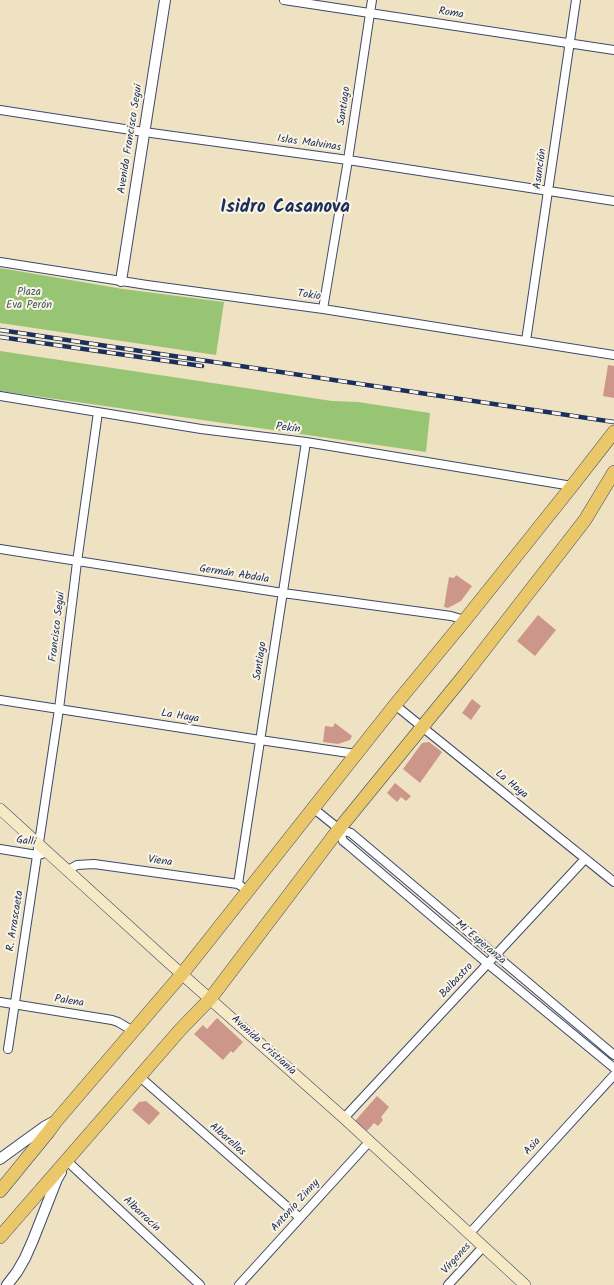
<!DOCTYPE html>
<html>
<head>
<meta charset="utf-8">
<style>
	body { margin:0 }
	canvas { display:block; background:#efe2c2 }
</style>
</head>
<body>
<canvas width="614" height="1285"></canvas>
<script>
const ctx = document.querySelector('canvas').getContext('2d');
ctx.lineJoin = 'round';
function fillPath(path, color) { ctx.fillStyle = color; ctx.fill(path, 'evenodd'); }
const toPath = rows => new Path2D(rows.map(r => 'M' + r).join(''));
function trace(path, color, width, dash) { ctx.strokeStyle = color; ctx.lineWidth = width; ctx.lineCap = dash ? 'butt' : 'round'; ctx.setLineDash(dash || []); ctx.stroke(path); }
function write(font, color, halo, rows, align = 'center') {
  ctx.font = font + ' Kalam,sans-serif'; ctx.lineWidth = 4; ctx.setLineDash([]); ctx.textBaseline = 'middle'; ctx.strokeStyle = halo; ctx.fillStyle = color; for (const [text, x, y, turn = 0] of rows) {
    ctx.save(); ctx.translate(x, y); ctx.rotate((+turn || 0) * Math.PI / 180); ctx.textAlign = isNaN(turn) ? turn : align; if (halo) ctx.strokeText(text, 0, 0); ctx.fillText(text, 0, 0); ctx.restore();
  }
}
const green = toPath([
	[0,268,123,289,224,302,216,355,0,323],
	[0,351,332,401,358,402,430,413,426,452,0,391]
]);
const building = toPath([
	[608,365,614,366,614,398,603,396],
	[456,575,472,586,461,601,448,608,444,607,449,577,454,578],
	[538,615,556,630,535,656,517,641],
	[472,699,481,706,471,720,462,713],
	[335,723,352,736,350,740,338,744,323,742,325,726,333,727],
	[429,742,442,752,420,783,403,769,422,743],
	[395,783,411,796,406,801,401,797,397,802,387,793],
	[217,1018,243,1042,233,1053,231,1051,223,1060,194,1034,203,1025,207,1029],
	[377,1096,389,1107,381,1117,383,1120,378,1126,374,1123,367,1131,355,1121],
	[146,1101,160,1113,149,1125,132,1110,139,1102]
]);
const minor = toPath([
	[284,0,614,50],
	[0,110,144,132,348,160,614,201],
	[0,262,147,285,323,309,614,355],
	[323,309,348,160,372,0],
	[526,341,576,0],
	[0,396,201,429,306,442,572,486],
	[0,549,283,593,451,616,465,620],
	[0,700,260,740,356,754],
	[395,705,614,882],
	[313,808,339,829,351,833,614,1055],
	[339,829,343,841,348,845,488,964,614,1068],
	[0,849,37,855,42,854],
	[68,870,77,865,94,864,238,884,241,886],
	[238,884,306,442],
	[0,1002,112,1020,118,1022,133,1031],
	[8,1049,59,709,77,562,98,412],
	[140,1077,300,1218],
	[344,1118,585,859],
	[67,1161,200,1285],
	[469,1234,614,1075],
	[239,1285,370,1141],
	[448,1285,483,1247]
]);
const tertiary = toPath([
	[121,281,165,0],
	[0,1159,44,1127,55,1121],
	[7,1285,17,1272,25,1258,33,1240,57,1179,61,1172]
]);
const secondary = toPath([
	[0,809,167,961,344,1118,525,1285]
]);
const trunk = toPath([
	[0,1191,49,1131,57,1120,182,974,395,705,465,620,572,486,614,432],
	[0,1237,180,1030,210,999,339,829,467,672,585,520,614,472]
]);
const rail = toPath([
	[0,330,614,422],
	[0,337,202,366]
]);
const streetNames = [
	["Roma",451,14,9],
	["Santiago",345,106,-82],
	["Avenida Francisco Segui",131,139,-81],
	["Islas Malvinas",309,144,8],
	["Asunción",541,169,-82],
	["Tokio",309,296,8],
	["Pekín",288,429,7],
	["Germán Abdala",234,575,9],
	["Francisco Segui",58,627,-83],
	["Santiago",261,661,-81],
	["La Haya",180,717,9],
	["La Haya",511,785,39],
	["Galli",26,842,7],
	["Viena",160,862,8],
	["R. Arrascaeta",16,921,-81],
	["Mi Esperanza",480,943,40],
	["Balbastro",457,981,-47],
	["Palena",69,1002,9],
	["Avenida Cristianía",263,1046,42],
	["Albarellos",227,1140,41],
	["Asia",533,1147,-48],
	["Antonio Zinny",296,1206,-48],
	["Albarracin",141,1215,43],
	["Vírgenes",457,1259,-48]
];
const parkNames = [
	["Plaza",29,293],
	["Eva Perón",29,306]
];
const townNames = [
	["Isidro Casanova",285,209]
];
fillPath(green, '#98c573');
fillPath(building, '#cd968b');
trace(minor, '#3b4a6d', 10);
trace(tertiary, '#3b4a6d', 12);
trace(secondary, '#3b4a6d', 12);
trace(trunk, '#3b4a6d', 14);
trace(minor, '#fff', 8);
trace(tertiary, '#fff', 10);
trace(secondary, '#f7e9c3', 11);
trace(trunk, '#eac769', 13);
trace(rail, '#1b2f5e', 4.5);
trace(rail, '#fcf5e5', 3, [9]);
write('11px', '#1b2f5e', '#fcf5e5', streetNames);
write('11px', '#405c64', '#fcf5e5', parkNames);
write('bold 19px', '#1b2f5e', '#fcf5e5', townNames);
</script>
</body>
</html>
